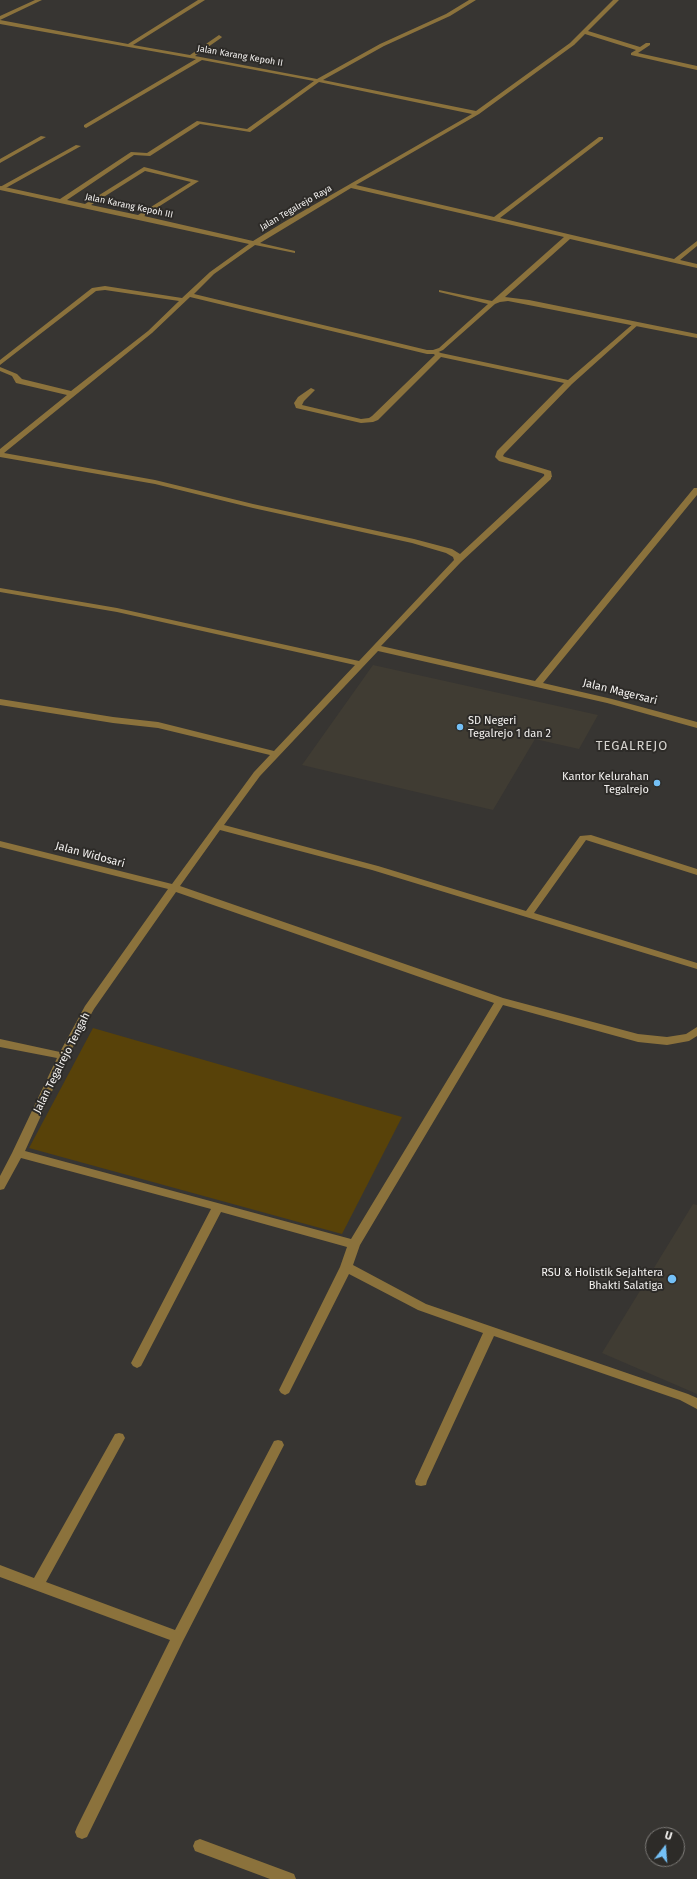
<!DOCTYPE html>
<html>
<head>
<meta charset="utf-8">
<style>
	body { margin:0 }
	#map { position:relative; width:697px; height:1879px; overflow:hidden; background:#373532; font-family:"Fira Sans",sans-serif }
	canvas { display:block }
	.north { position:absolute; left:645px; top:1827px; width:40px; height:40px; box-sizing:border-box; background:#2d2b28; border:1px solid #7d7b78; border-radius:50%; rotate:17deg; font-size:11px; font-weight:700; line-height:16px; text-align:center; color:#f4f2f0 }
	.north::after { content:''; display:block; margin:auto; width:14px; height:18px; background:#74c0f6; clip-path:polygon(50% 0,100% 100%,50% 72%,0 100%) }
</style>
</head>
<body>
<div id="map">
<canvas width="697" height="1879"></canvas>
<div class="north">U</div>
</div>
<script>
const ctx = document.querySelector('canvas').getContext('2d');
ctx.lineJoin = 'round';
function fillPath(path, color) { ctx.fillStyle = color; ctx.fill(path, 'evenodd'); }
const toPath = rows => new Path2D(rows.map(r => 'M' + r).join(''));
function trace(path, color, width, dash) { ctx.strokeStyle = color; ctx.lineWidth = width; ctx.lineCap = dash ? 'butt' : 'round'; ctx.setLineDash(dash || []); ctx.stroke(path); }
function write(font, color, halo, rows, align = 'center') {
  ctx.font = font + ' "Fira Sans",sans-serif'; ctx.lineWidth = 4; ctx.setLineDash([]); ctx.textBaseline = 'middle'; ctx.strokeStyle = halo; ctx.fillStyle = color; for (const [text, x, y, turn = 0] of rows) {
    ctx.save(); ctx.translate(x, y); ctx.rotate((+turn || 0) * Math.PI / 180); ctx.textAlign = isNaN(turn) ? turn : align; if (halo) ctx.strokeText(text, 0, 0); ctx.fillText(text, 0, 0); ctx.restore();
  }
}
const built = toPath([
	[373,665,598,715,579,749,535,739,493,810,302,765],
	[693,1204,697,1205,697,1394,602,1353]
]);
const green = toPath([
	[93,1028,402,1117,342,1234,29,1148]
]);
const lane = toPath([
	[76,145,81,146,4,189,0,189,0,187,76,145],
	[634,323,639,324,572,384,504,454,503,456,505,457,551,471,552,477,548,479,545,479,544,474,541,473,499,461,495,457,497,451,564,383,441,357,378,420,373,422,361,423,296,408,294,403,298,397,311,388,315,390,304,401,302,405,361,419,369,418,372,416,435,355,431,352,434,350,441,353,568,380,634,323]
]);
const street = toPath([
	[35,0,42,0,0,20,0,16,35,0],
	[198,0,205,0,133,45,190,55,219,35,222,37,221,38,195,56,317,79,380,44,446,14,469,0,476,0,450,16,384,46,323,80,476,111,570,43,613,0,619,0,588,31,640,47,646,43,650,43,650,45,638,53,697,66,697,70,631,55,631,53,636,50,585,34,574,45,479,114,356,185,494,217,599,137,603,137,603,139,500,218,674,259,697,241,697,246,680,260,697,264,697,268,570,239,505,297,529,300,697,334,697,338,508,301,500,302,495,304,443,350,434,354,427,354,190,297,152,333,4,453,155,480,253,504,414,539,452,549,460,554,545,475,551,475,551,479,461,562,381,646,535,681,694,488,697,488,697,495,543,683,612,699,697,722,697,728,607,703,378,651,260,776,224,825,378,866,526,911,580,836,591,835,697,869,697,875,586,840,534,913,697,963,697,969,372,870,220,830,180,886,503,998,638,1034,667,1037,686,1034,697,1027,697,1036,689,1041,667,1045,638,1042,503,1005,360,1245,353,1265,426,1304,688,1394,697,1398,697,1409,680,1400,494,1336,427,1481,426,1485,421,1486,416,1485,415,1481,483,1333,418,1310,349,1274,289,1393,285,1395,281,1393,279,1390,340,1267,347,1247,221,1212,141,1366,137,1368,133,1366,131,1363,211,1209,21,1158,4,1189,0,1190,0,1176,12,1153,57,1058,0,1047,0,1039,60,1052,85,1006,168,889,0,847,0,841,172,884,254,772,270,755,158,728,113,723,0,705,0,699,113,717,158,722,274,751,355,665,117,612,0,592,0,588,117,608,359,661,454,560,453,557,446,553,412,543,253,508,155,484,0,457,0,449,67,395,16,383,12,376,0,371,0,367,17,374,22,379,71,391,148,331,179,301,105,290,96,291,0,365,0,360,92,288,105,286,182,298,210,272,249,244,0,190,0,186,60,199,131,152,147,153,197,121,247,129,314,81,202,60,86,128,84,127,84,125,196,59,0,24,0,20,128,44,198,0],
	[319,82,472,114,284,222,253,241,144,216,199,181,144,167,85,204,67,200,134,155,150,156,200,124,250,132,319,82],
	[145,171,191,182,138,215,91,205,145,171],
	[351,188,564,237,492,301,439,290,439,292,488,304,439,348,433,350,427,350,194,294,214,274,255,245,295,253,295,251,260,243,351,188],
	[176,892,494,1003,351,1239,25,1151,68,1056,94,1009,176,892],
	[41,136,46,137,0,163,0,159,41,136],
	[119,1433,123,1434,125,1438,46,1582,175,1630,274,1441,278,1440,282,1441,284,1445,183,1641,87,1837,82,1839,77,1837,75,1832,77,1827,170,1640,0,1577,0,1565,34,1578,115,1434,119,1433],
	[200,1839,294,1874,296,1879,270,1879,195,1851,193,1846,195,1841,200,1839]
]);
const markers = [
	[460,727,4,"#74c0f6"],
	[657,783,4,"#74c0f6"],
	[672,1279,5,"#74c0f6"]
];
const farStreetnames = [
	["Jalan Karang Kepoh II",240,56,10],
	["Jalan Karang Kepoh III",129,206,12],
	["Jalan Tegalrejo Raya",296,208,-30]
];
const streetNames = [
	["Jalan Magersari",620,692,14],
	["Jalan Widosari",90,855,15],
	["Jalan Tegalrejo Tengah",62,1063,-63]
];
const poiNames = [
	["SD Negeri",468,721,"left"],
	["Tegalrejo 1 dan 2",468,734,"left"],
	["Kantor Kelurahan",649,777],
	["Tegalrejo",649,790],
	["RSU & Holistik Sejahtera",663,1273],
	["Bhakti Salatiga",663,1286]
];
const quarterNames = [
	["TEGALREJO",632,746]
];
fillPath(built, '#403c33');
fillPath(green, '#584209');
fillPath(lane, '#8b723c');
fillPath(street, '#8b723c');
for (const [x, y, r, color] of markers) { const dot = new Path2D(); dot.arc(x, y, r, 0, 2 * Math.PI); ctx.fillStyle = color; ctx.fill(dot); trace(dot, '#2d2b28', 1.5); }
write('9px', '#f4f2f0', '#2d2b28', farStreetnames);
write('11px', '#f4f2f0', '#2d2b28', streetNames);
write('11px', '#f4f2f0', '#2d2b28', poiNames, 'right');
ctx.letterSpacing = '1px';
write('13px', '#d5d3ce', '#2d2b28', quarterNames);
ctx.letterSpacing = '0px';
</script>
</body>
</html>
